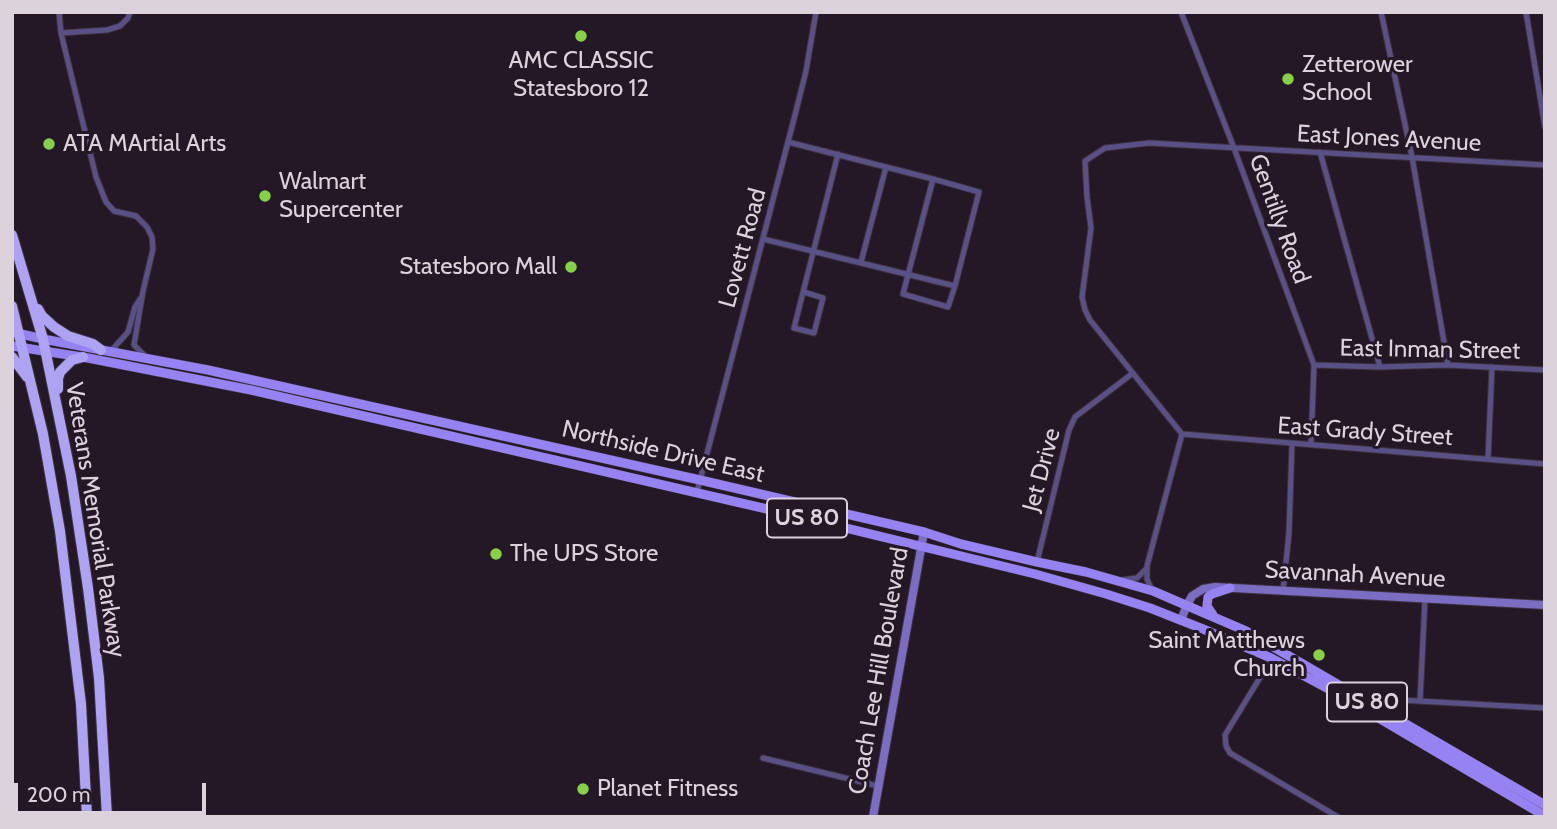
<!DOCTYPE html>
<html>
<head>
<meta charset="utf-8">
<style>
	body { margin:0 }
	#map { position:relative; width:1557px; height:829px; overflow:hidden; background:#251826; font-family:Cabin,sans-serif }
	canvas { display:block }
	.frame { position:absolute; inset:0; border:14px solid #dbd2dc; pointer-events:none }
	.scale { position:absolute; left:14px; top:783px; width:192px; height:32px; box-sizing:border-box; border:4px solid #dbd2dc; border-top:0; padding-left:9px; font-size:21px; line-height:24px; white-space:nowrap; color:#dbd2dc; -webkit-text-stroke:5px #251826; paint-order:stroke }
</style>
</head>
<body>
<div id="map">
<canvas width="1557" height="829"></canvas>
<div class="frame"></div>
<div class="scale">200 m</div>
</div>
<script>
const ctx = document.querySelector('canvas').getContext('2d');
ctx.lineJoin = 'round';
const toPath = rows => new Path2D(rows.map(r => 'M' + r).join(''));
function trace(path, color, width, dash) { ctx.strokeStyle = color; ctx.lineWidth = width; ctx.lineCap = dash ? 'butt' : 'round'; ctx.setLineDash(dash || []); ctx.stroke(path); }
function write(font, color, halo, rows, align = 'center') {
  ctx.font = font + ' Cabin,sans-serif'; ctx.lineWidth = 6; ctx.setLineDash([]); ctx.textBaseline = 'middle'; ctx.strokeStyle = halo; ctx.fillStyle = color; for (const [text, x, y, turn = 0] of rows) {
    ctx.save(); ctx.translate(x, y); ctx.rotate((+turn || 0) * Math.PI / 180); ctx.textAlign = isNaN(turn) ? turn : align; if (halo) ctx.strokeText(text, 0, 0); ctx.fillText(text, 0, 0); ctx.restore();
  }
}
const street = toPath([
	[59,12,61,33,96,177,106,202,114,211,136,216,147,227,152,237,153,249,143,291,134,345,147,358],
	[1181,12,1234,148,1314,365,1311,444],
	[1381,12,1412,157,1448,365],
	[1526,12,1545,127],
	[61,33,107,30,120,26,128,18,130,12],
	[788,142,933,179,979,192,955,286,948,307,903,294,933,179],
	[1320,152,1380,367],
	[763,239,955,286],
	[861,262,886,167],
	[804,292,823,298,814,333,794,328,838,154],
	[111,351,128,332,135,307,140,299],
	[1314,365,1380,367,1448,365,1545,370],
	[1182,434,1090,320,1085,310,1082,297,1091,228,1087,197,1085,161,1105,148,1149,143,1545,165],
	[1182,434,1545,464],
	[1488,459,1492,367],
	[697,492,795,115,806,71,816,12],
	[1037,562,1069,430,1075,417,1133,373],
	[1122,580,1137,578,1146,569],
	[1152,590,1147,579,1147,566,1182,434],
	[1283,591,1289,533,1292,444],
	[1272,658,1225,735,1226,746,1230,753,1338,817],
	[1420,701,1425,599],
	[1371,705,1382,699,1545,708],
	[763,758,878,786]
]);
const secondary = toPath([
	[1181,620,1187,605,1192,596,1203,589,1215,587,1545,605],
	[873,817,924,532]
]);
const primary = toPath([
	[12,332,43,339,208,370,700,480,924,532,961,544,1037,562,1086,572,1153,591,1246,631,1545,805],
	[12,346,88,358,251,390,780,512,1035,574,1106,594,1150,608,1203,629,1271,658,1338,694,1545,816],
	[1213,615,1207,606,1208,597,1212,594,1230,588]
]);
const highway = toPath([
	[12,235,43,339,71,476,88,588,99,678,107,817],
	[12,306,43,434,60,531,81,704,87,817],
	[38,309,42,316,54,327,68,336,93,344,101,350],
	[12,357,27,377],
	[58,389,58,379,60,372,72,360,83,357]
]);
const markers = [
	[581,36,7,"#88cf4a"],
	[1288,79,7,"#88cf4a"],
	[49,144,7,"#88cf4a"],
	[265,196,7,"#88cf4a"],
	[571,267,7,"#88cf4a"],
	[496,554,7,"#88cf4a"],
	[1319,655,7,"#88cf4a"],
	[583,789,7,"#88cf4a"]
];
const shields = [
	[807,518,80],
	[1367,702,80]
];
const shieldNames = [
	["US 80",807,518],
	["US 80",1367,702]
];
const poiNames = [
	["AMC CLASSIC",581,61,"center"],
	["Statesboro 12",581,89,"center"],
	["Zetterower",1302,65],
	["School",1302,93],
	["ATA MArtial Arts",63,144],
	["Walmart",279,182],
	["Supercenter",279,210],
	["Statesboro Mall",557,267,"right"],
	["The UPS Store",510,554],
	["Saint Matthews",1305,641,"right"],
	["Church",1305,669,"right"],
	["Planet Fitness",597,789]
];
const streetNames = [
	["East Jones Avenue",1389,139,3],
	["Gentilly Road",1279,219,70],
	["Lovett Road",743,248,-75],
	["East Inman Street",1430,350,1],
	["East Grady Street",1365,432,4],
	["Northside Drive East",663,452,13],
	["Jet Drive",1042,470,-75],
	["Veterans Memorial Parkway",95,520,81],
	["Savannah Avenue",1355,575,3],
	["Coach Lee Hill Boulevard",879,671,-80]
];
trace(street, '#3e323f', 7);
trace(secondary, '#3e323f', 10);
trace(primary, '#3e323f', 10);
trace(highway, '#3e323f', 12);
trace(street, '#595186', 5);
trace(secondary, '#7b6dc2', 8);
trace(primary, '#9683f1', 9);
trace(highway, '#aea3f2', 10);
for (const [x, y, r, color] of markers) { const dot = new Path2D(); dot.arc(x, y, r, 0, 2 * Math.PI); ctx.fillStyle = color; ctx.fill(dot); trace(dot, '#251826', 2.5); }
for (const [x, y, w] of shields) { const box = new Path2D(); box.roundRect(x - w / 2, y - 19.5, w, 39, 5); ctx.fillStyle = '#251826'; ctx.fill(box); trace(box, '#dbd2dc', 2); }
write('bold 23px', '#dbd2dc', null, shieldNames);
write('24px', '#dbd2dc', '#251826', poiNames, 'left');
write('24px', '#dbd2dc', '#251826', streetNames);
</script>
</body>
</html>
